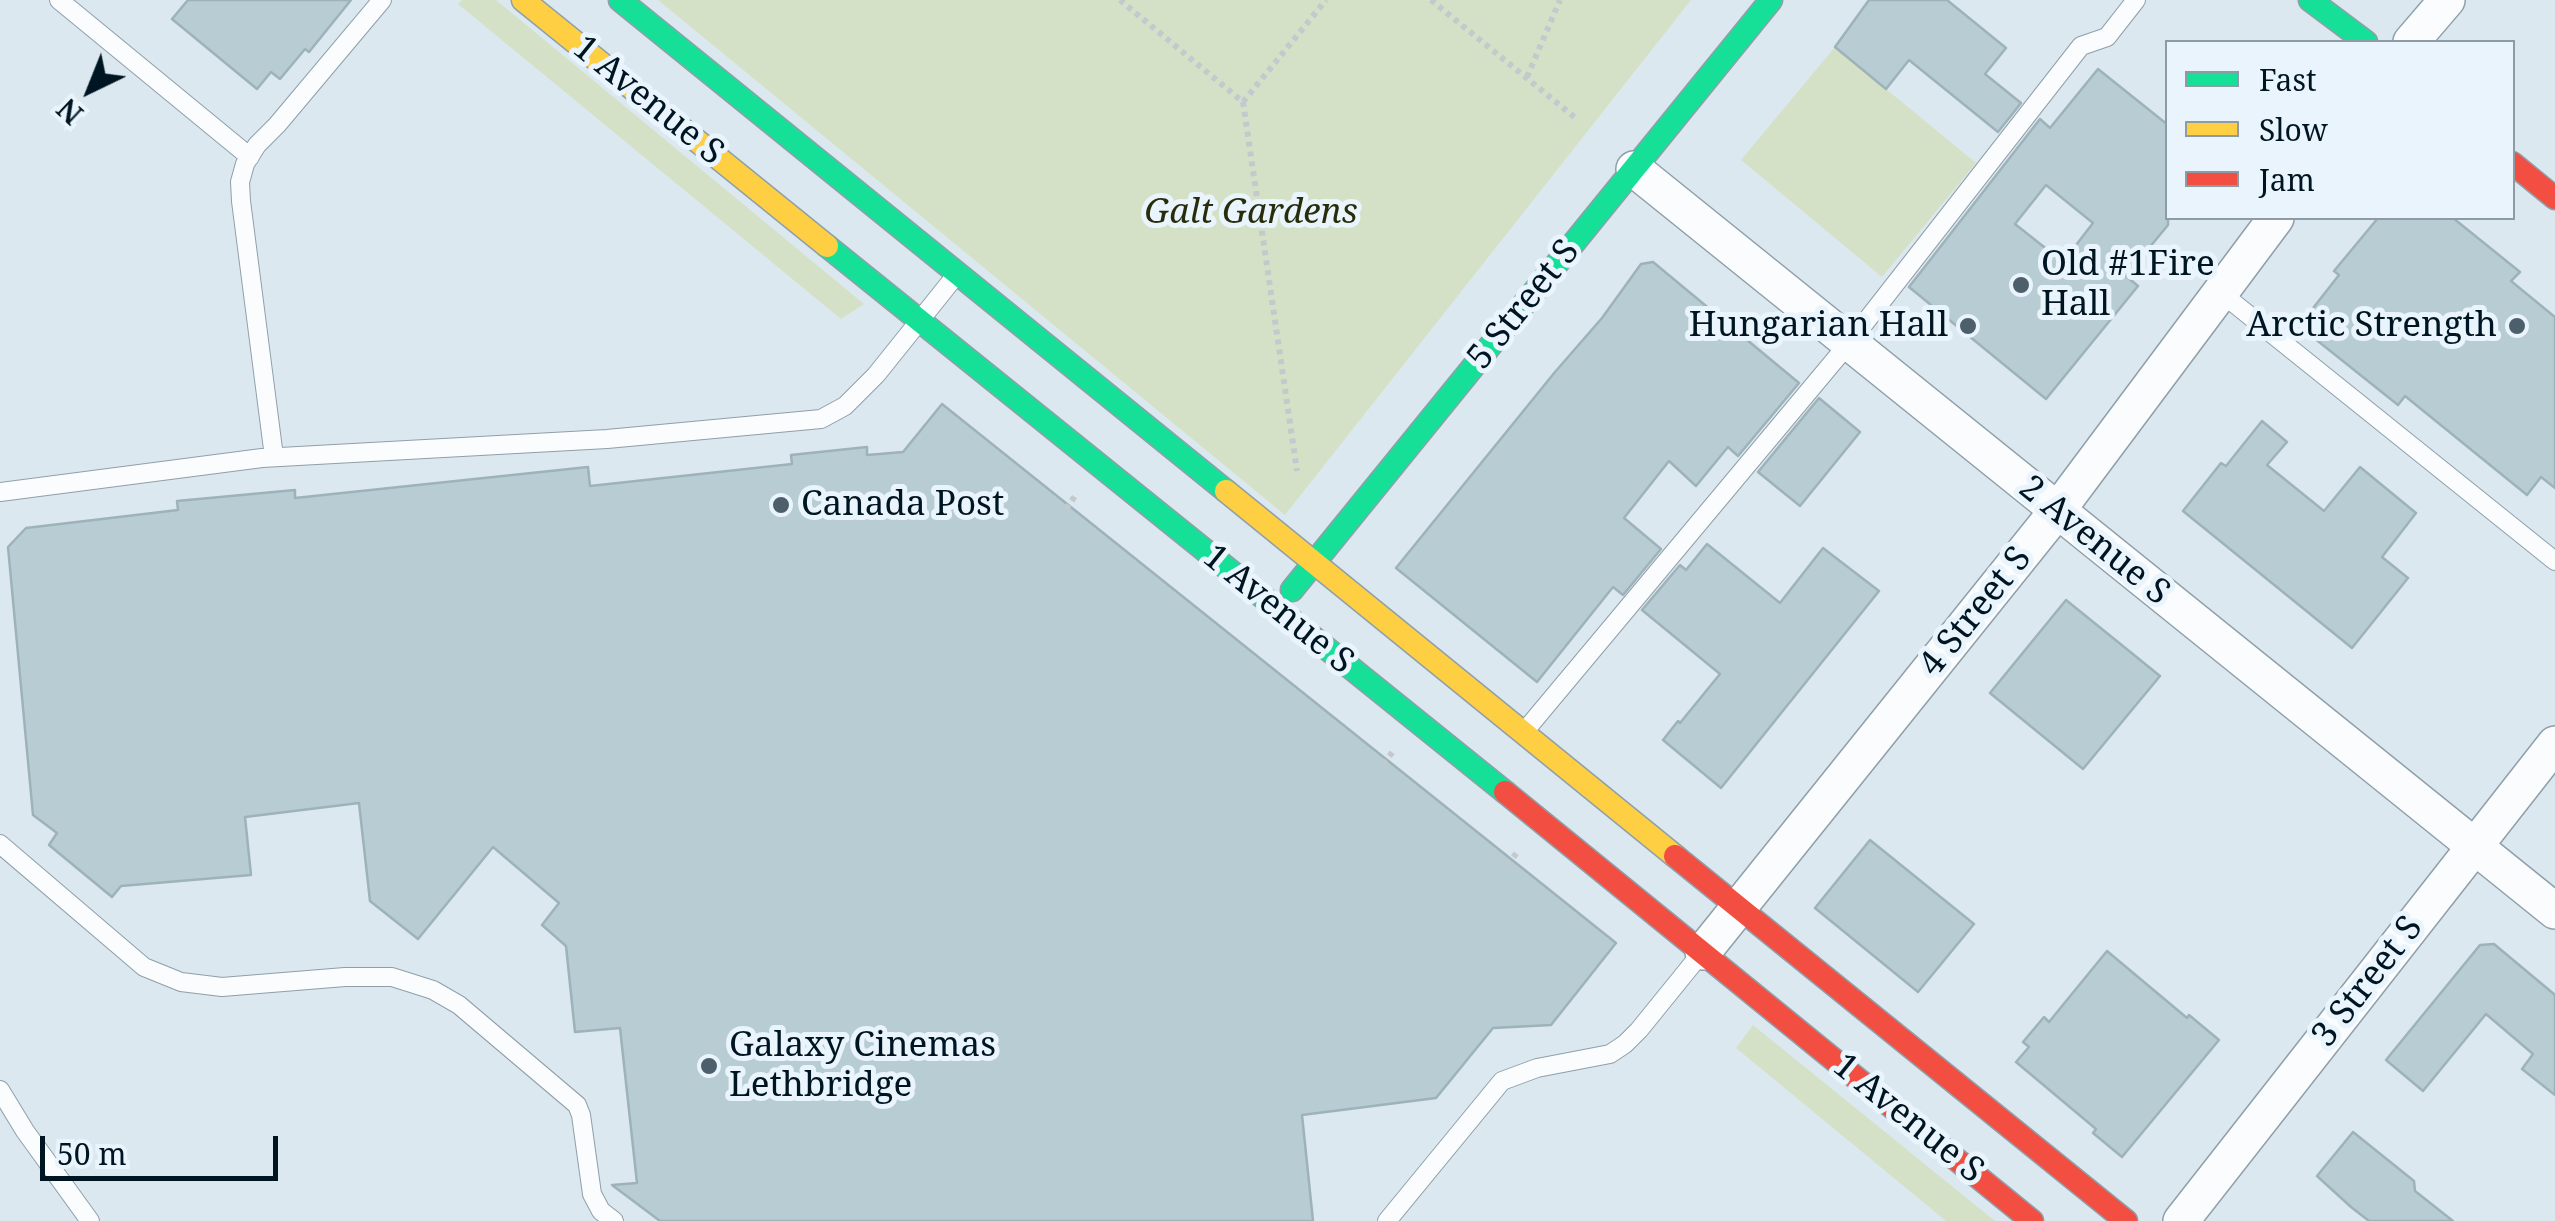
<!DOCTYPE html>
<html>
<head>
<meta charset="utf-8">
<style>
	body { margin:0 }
	#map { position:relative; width:2555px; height:1221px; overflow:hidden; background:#dbe8f0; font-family:"Noto Serif",serif }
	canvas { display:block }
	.legend { position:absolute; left:2165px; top:40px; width:350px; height:180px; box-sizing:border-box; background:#e9f4fc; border:2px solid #8c9ba5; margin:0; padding:12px 18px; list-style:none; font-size:30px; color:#001522 }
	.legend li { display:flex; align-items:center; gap:20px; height:50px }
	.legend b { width:50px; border:2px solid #8c9ba5 }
	.north { position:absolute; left:40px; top:40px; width:100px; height:100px; -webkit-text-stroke:8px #e9f4fc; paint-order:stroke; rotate:223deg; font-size:28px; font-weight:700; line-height:40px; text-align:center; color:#001522 }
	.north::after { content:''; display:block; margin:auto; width:35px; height:45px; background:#001522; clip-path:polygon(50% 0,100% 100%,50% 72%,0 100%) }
	.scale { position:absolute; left:40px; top:1136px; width:238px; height:45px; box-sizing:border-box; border:5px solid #001522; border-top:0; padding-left:12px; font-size:30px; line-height:35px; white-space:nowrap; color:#001522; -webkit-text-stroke:8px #e9f4fc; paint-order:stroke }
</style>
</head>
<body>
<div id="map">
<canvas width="2555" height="1221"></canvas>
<ul class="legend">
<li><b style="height:12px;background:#16e098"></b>Fast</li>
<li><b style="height:12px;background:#ffcf43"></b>Slow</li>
<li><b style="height:12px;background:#f24e42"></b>Jam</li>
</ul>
<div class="north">N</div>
<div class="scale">50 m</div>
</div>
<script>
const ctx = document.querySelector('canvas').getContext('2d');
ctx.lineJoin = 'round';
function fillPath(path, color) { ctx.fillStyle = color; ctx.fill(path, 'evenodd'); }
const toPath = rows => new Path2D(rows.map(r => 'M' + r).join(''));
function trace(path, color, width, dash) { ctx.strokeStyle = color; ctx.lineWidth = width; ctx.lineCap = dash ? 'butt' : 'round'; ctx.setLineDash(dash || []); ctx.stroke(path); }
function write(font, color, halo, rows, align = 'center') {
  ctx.font = font + ' "Noto Serif",serif'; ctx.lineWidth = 10; ctx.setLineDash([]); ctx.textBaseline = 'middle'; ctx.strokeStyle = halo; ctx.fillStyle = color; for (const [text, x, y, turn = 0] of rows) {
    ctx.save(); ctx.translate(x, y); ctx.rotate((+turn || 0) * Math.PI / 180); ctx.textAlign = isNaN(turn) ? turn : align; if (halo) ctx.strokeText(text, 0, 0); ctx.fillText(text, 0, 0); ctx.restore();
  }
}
const green = toPath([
	[462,0,496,0,864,304,841,319,458,4],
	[658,0,1691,0,1285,515],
	[1835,47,1976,163,1882,277,1741,160],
	[1753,1025,1995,1221,1946,1221,1736,1048]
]);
const building = toPath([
	[188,0,351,0,309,52,305,49,280,79,271,72,257,89,172,19,188,0],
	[1869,0,1947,0,2006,48,1985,74,2021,103,1998,132,1909,60,1886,89,1835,47,1869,0],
	[2098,69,2168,125,2168,225,2126,276,2138,286,2046,399,1909,287,2040,119,2050,128,2098,69],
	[2046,185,2093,223,2063,262,2015,224,2046,185],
	[2378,218,2453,218,2520,272,2511,281,2555,317,2555,488,2541,477,2527,495,2405,396,2398,405,2299,326,2339,275,2334,271,2378,218],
	[1653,262,1799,383,1738,456,1728,447,1696,486,1669,461,1624,518,1661,549,1623,595,1613,587,1537,682,1396,568,1555,372,1602,318,1641,264,1653,262],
	[1819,398,1860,432,1800,506,1758,472,1819,398],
	[942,404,1616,943,1551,1025,1493,1028,1436,1098,1302,1115,1313,1221,660,1221,612,1185,637,1183,620,1028,575,1032,566,946,542,925,559,903,493,847,418,939,370,901,359,803,245,817,251,875,121,886,112,897,49,845,57,833,33,815,8,547,26,528,178,510,177,501,295,490,295,498,588,467,590,486,792,464,791,455,867,447,867,455,903,452,942,404],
	[2262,421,2287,442,2267,465,2324,511,2360,467,2416,513,2382,557,2408,578,2352,648,2183,511,2221,463,2226,466,2262,421],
	[1707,544,1780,603,1823,548,1879,591,1721,788,1663,740,1678,721,1680,723,1720,674,1642,610,1680,565,1686,570,1707,544],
	[2066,600,2160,676,2083,769,1990,693,2066,600],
	[1870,840,1974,924,1918,992,1815,908,1870,840],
	[2494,944,2555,995,2555,1095,2522,1069,2533,1054,2486,1014,2423,1091,2386,1060,2480,945,2494,944],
	[2107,951,2187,1018,2189,1015,2219,1040,2122,1157,2093,1133,2096,1129,2016,1062,2029,1047,2023,1042,2044,1017,2049,1022,2107,951],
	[2353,1132,2414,1181,2415,1191,2453,1221,2369,1221,2351,1207,2317,1176,2353,1132]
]);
const path = toPath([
	[1120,0,1243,102,1326,0],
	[1431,0,1578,120],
	[1527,77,1560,0],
	[1243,102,1297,471],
	[1066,509,1075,496],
	[1383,764,1395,749],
	[1507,865,1519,850]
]);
const lane = toPath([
	[59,0,250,157],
	[2220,292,2555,561],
	[274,457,241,201,240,182,245,164,257,145,277,125,382,0],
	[0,492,262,458,607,439,821,419,845,406,876,375,957,274],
	[1524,732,1849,343,2081,46,2107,37,2136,0],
	[0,844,144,967,181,982,222,987,345,977,392,977,433,990,459,1005,577,1105,581,1115,592,1194,601,1211,614,1221],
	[0,1090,25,1131,90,1221],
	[1387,1221,1502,1081,1537,1068,1610,1054,1625,1044,1639,1030,1699,956]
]);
const street = toPath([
	[2411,42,2447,0],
	[1634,169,2555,911],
	[1703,952,2057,511,2276,218],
	[2181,1221,2555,744]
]);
const fast = toPath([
	[620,0,1226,491],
	[2310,0,2366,42],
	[827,246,1505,792],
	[1292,590,1771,0]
]);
const slow = toPath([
	[523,0,827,246],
	[1226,491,1675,856]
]);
const jam = toPath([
	[2512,163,2555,198],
	[1505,792,2032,1221],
	[1675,856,2126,1221]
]);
const markers = [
	[2021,285,10,"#4d5f6a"],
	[1968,326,10,"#4d5f6a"],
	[2517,326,10,"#4d5f6a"],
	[781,505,10,"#4d5f6a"],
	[709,1066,10,"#4d5f6a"]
];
const streetNames = [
	["1 Avenue S",648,101,39],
	["5 Street S",1524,305,-51],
	["2 Avenue S",2094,541,39],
	["1 Avenue S",1278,610,39],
	["4 Street S",1976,612,-51],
	["3 Street S",2368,982,-52],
	["1 Avenue S",1908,1119,39]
];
const parkNames = [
	["Galt Gardens",1251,213]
];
const poiNames = [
	["Old #1Fire",2041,265],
	["Hall",2041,305],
	["Hungarian Hall",1948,326,"right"],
	["Arctic Strength",2497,326,"right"],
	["Canada Post",801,505],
	["Galaxy Cinemas",729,1046],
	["Lethbridge",729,1086]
];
fillPath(green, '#d5e1c7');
fillPath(building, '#b8ccd4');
trace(building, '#9eb2ba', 2.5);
trace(lane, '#8f9faa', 20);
trace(street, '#8f9faa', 38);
trace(fast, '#8f9faa', 25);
trace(slow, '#8f9faa', 25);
trace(jam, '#8f9faa', 25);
trace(path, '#c3c9cc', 6, [5, 5]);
trace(lane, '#fafcfd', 18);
trace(street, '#fafcfd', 35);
trace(fast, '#16e098', 22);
trace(slow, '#ffcf43', 22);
trace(jam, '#f24e42', 22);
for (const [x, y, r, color] of markers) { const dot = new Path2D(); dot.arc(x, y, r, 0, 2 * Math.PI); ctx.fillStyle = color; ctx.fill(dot); trace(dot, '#e9f4fc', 4); }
write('35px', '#001522', '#e9f4fc', streetNames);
write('italic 35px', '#272c0b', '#e9f4fc', parkNames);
write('35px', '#001522', '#e9f4fc', poiNames, 'left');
</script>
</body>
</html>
